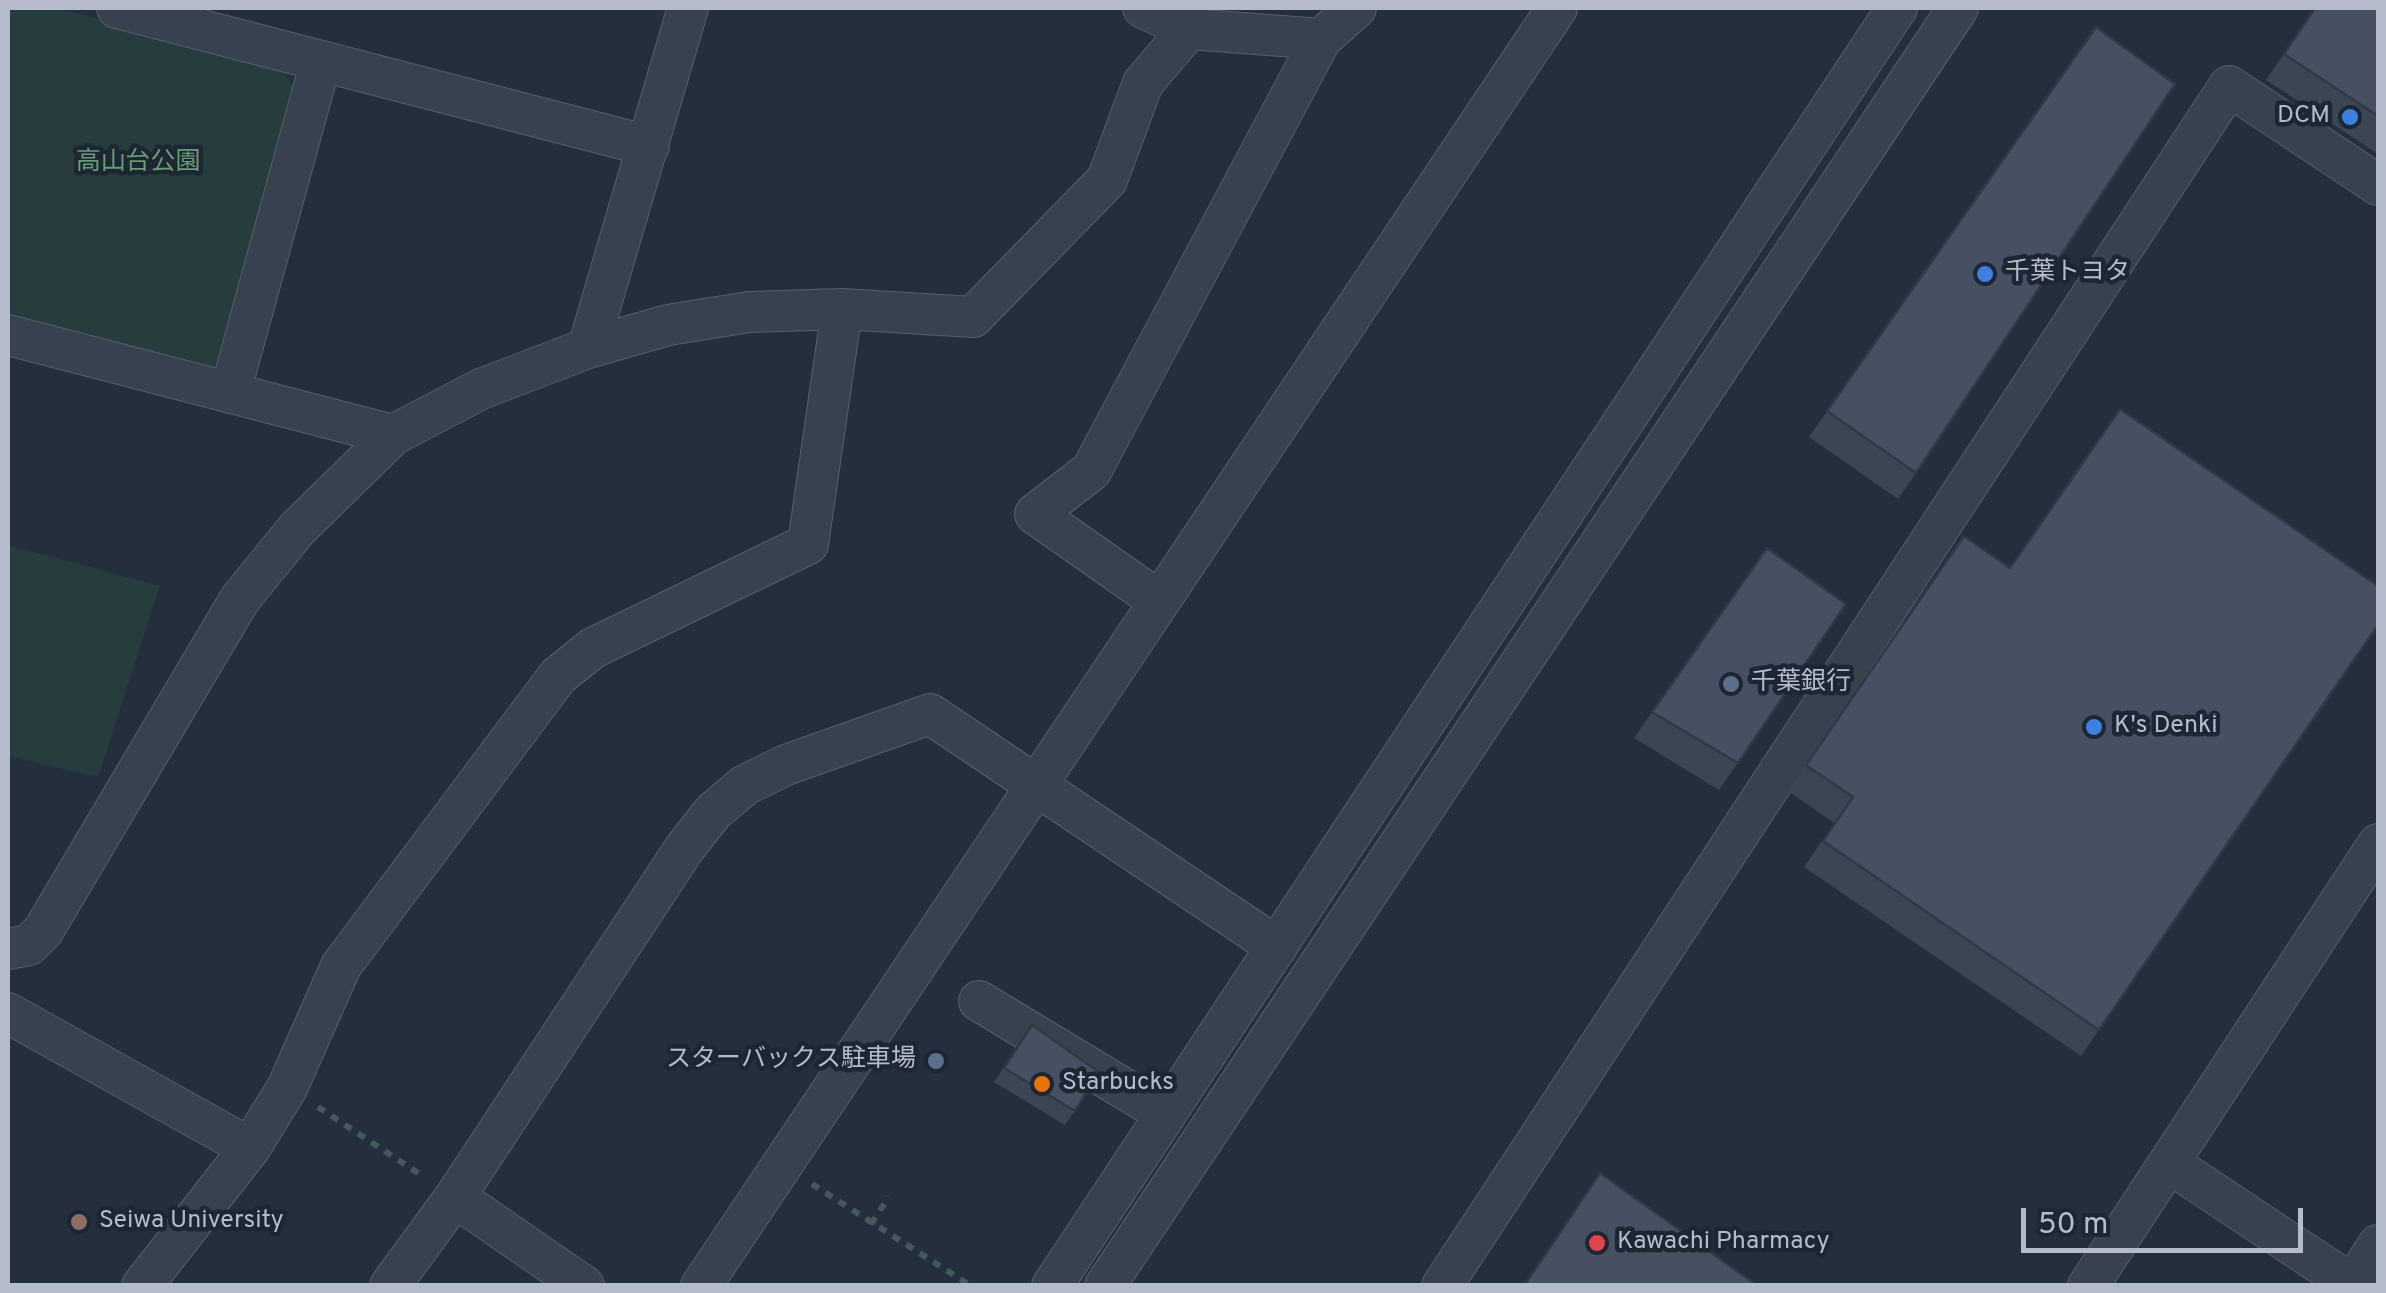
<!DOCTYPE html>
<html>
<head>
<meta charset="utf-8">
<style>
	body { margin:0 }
	#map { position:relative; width:2386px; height:1293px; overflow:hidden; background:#242f3e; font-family:Overpass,sans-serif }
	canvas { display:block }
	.frame { position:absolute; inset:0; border:10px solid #b4bcc9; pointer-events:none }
	.scale { position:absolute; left:2021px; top:1208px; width:282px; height:45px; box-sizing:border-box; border:5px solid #b4bcc9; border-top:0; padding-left:12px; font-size:30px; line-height:35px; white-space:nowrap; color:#b4bcc9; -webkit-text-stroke:8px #1d2633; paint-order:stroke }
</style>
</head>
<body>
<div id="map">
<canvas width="2386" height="1293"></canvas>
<div class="frame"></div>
<div class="scale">50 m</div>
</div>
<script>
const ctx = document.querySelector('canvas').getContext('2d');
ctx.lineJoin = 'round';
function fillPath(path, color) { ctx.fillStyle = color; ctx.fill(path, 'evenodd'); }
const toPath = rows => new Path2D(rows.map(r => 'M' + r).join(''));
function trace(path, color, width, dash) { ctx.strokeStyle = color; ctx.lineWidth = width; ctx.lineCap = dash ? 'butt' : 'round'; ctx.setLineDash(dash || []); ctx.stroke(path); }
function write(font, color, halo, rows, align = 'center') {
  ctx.font = font + ' Overpass,"Noto Sans JP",sans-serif'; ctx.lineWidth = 9; ctx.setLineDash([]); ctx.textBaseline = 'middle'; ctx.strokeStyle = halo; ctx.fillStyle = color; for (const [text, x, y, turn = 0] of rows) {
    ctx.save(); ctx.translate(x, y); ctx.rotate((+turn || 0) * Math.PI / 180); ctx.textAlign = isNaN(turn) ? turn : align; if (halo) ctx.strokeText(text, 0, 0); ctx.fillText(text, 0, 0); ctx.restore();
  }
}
const green = toPath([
	[8,8,56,8,277,64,295,88,215,367,187,374,8,327],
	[8,545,160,586,98,777,8,756]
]);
const path = toPath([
	[318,1107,424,1177],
	[812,1184,971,1286],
	[871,1224,889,1197]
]);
const minor = toPath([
	[117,8,649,146],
	[1143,8,1189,29,1321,39],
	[8,335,393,435],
	[588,348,688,8],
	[230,393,321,61],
	[1159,601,1035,514,1091,471,1321,39,1356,8],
	[8,949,29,945,43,931,240,599,297,529,393,435,481,389,588,348,668,325,749,312,842,309,973,317,1107,180,1143,83,1189,29],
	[979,1001,1166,1114],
	[8,1013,250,1148],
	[2169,1163,2354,1286],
	[455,1197,584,1286],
	[2353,1284,2378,1245],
	[142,1286,250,1148,287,1088,341,966,558,676,593,648,808,544,842,309],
	[390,1286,455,1197,684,849,713,812,745,785,786,765,930,714,1277,947],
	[701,1286,1557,8],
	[1052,1286,1897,8],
	[1105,1286,1958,8],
	[1442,1286,2229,86,2378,185],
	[2088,1286,2378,844]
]);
const wall = toPath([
	[2315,8,2378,8,2378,154,2266,80],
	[2096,27,1916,473,1898,499,1809,437],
	[1964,536,2010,567,2378,625,2081,1056,1804,867,1834,823,1788,791],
	[1767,548,1846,604,1719,790,1634,738],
	[1032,1025,1075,1111,1065,1125,994,1082]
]);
const building = toPath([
	[2315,8,2378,8,2378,116,2284,54,2315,8],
	[2096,27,2175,84,1916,473,1827,411,2096,27],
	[2120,409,2378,586,2378,625,2099,1030,1823,841,1853,797,1806,765,1964,536,2010,568,2120,409],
	[1767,548,1846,604,1738,763,1652,712,1767,548],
	[1032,1025,1099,1072,1075,1111,1004,1068,1032,1025],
	[1600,1173,1758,1286,1524,1286,1600,1173]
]);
const markers = [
	[2350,117,10,"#3f7fe0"],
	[1985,274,10,"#3f7fe0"],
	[1731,684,10,"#5c6f8a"],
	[2094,727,10,"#3f7fe0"],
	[936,1061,10,"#5c6f8a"],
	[1042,1084,10,"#e8710a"],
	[79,1222,10,"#8d6e63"],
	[1597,1243,10,"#e0444e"]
];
const poiNames = [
	["DCM",2330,117,"right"],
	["千葉トヨタ",2005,274],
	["千葉銀行",1751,684],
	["K's Denki",2114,727],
	["スターバックス駐車場",916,1061,"right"],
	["Starbucks",1062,1084],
	["Seiwa University",99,1222],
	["Kawachi Pharmacy",1617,1243]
];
const parkNames = [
	["高山台公園",138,164]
];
fillPath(green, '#263c3f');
trace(minor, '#565f6c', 42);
trace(path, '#44595c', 6, [8, 8]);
trace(minor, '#38414e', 40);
fillPath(wall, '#3b4654');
fillPath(building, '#455162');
trace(building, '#303945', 2.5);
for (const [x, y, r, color] of markers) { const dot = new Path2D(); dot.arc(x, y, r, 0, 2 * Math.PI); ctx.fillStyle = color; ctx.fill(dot); trace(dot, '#1d2633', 4); }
write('25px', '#b4bcc9', '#1d2633', poiNames, 'left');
write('25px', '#6b9a76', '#1d2633', parkNames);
</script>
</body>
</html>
